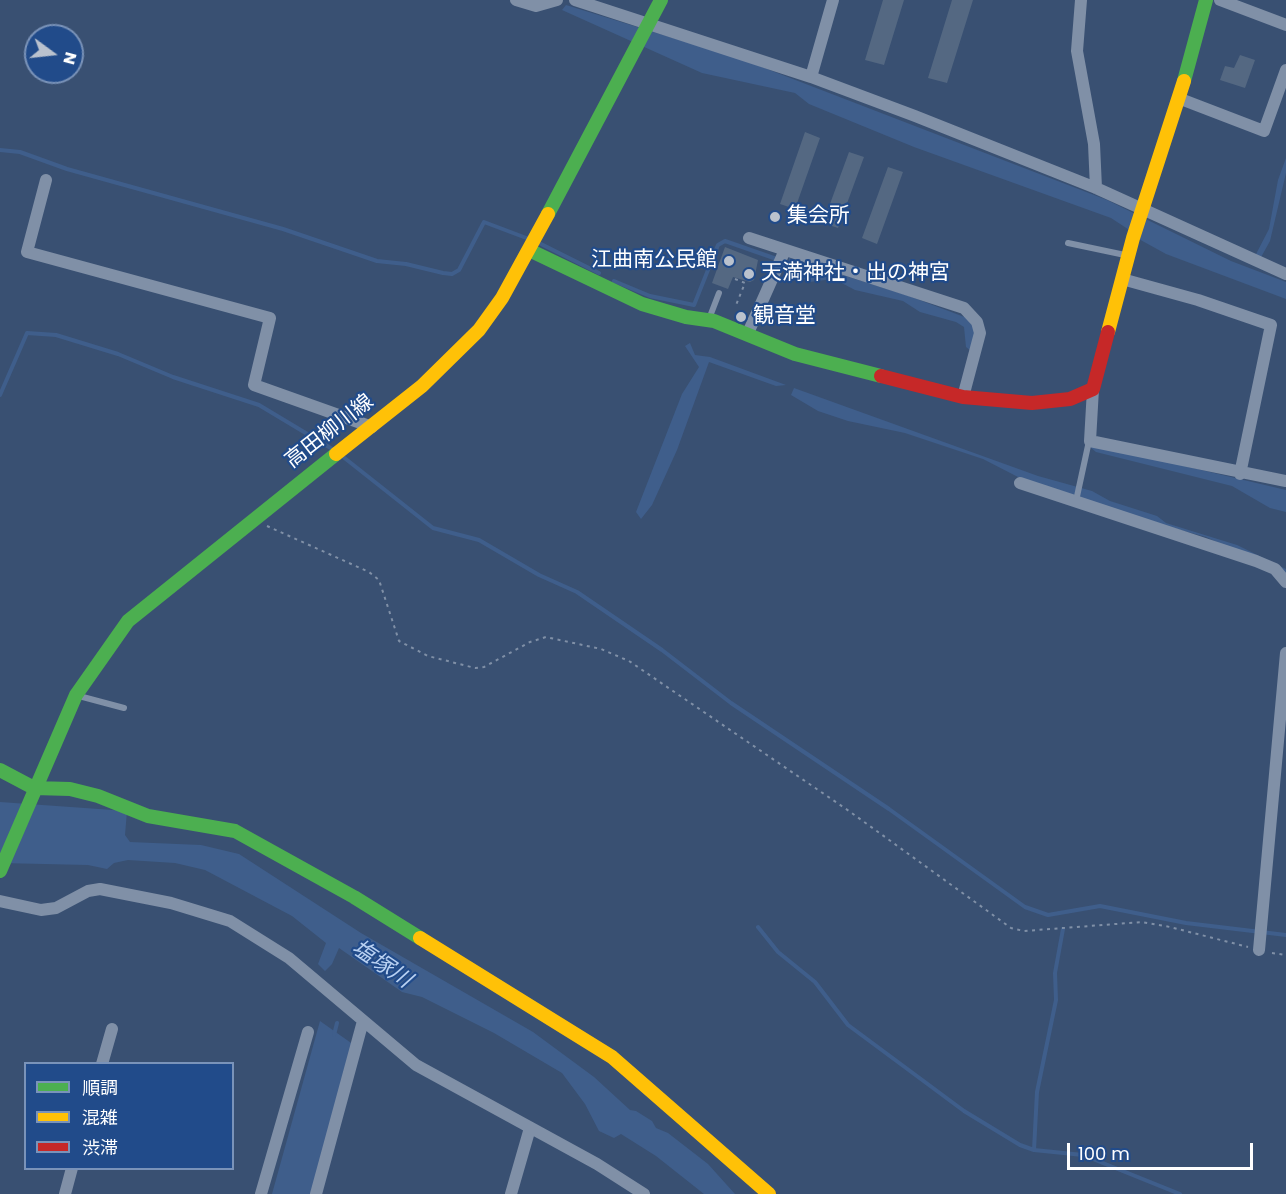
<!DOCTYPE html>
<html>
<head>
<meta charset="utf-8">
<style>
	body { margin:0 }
	#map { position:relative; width:1286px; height:1194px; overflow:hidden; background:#395072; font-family:Poppins,"Noto Sans JP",sans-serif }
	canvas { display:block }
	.legend { position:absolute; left:24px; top:1062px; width:210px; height:108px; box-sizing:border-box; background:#214b8a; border:2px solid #7a93b9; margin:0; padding:8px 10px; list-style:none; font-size:18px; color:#fff }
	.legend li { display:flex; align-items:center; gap:12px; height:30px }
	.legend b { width:30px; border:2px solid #7a93b9 }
	.north { position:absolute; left:24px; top:24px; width:60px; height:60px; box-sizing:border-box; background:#214b8a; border:2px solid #7a93b9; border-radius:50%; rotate:105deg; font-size:16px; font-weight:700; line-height:24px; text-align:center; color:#fff }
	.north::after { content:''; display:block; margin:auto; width:21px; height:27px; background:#bac2ce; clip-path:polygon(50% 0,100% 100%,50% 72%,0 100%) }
	.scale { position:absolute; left:1067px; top:1143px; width:186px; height:27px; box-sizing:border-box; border:3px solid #fff; border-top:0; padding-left:8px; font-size:18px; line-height:21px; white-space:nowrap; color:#fff; -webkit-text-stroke:4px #214b8a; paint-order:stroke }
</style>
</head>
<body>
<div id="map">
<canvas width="1286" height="1194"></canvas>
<ul class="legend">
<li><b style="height:8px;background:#4caf50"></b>順調</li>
<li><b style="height:8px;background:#ffc107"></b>混雑</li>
<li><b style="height:8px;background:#c62828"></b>渋滞</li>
</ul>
<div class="north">N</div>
<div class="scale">100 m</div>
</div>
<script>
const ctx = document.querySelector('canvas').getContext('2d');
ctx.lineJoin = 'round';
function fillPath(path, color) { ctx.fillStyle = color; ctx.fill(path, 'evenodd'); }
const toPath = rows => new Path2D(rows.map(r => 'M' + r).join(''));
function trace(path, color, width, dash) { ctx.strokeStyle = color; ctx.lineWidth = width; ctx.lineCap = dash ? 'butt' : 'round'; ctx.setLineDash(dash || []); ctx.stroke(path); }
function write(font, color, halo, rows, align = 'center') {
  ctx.font = font + ' Poppins,"Noto Sans JP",sans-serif'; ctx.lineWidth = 4.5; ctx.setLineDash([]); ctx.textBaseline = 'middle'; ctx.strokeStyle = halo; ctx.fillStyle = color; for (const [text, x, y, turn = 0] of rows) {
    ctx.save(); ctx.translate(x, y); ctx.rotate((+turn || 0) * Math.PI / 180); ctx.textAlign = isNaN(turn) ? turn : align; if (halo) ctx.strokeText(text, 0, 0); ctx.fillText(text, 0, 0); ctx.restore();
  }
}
const water = toPath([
	[566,5,741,59,1107,200,1231,261,1286,282,1286,299,1166,254,1137,238,1137,235,1111,218,914,147,809,104,795,93,702,73,562,10],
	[1286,158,1286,173,1270,241,1260,259,1254,258,1269,229,1278,180],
	[789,258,909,296,967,318,977,331,971,351,966,347,964,327,956,322,920,312,903,301,855,290,834,279,809,282,788,269],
	[690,343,695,355,710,357,786,385,776,386,709,362,677,450,652,505,641,519,636,512,682,394,699,367,685,346],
	[794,388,1038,476,1092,491,1110,501,1157,516,1166,523,1237,545,1286,569,1286,574,1206,537,1158,524,1018,477,983,459,905,433,848,421,818,411,791,395],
	[1100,446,1286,490,1286,512,1270,508,1232,486,1096,452,1090,447],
	[0,802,127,811,125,835,130,842,201,845,239,854,361,933,533,1032,594,1077,630,1110,636,1111,652,1121,656,1128,668,1133,708,1164,735,1194,704,1194,656,1156,621,1134,614,1138,599,1131,585,1104,562,1073,494,1033,422,997,402,992,339,948,332,964,325,971,318,964,326,943,292,916,205,870,175,863,128,860,114,863,107,869,88,865,0,863],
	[320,1021,354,1045,311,1194,272,1194]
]);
const stream = toPath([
	[0,150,20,152,67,169,283,229,377,261,406,264,443,273,452,274,459,270,484,222,529,239],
	[539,243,599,273],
	[614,281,650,296,694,305,718,245,725,241,791,264],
	[0,395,27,333,56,335,118,354,173,377,259,405,334,450],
	[342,456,433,528,479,540,539,575,577,592,662,650,731,703,889,809,1025,907,1048,915,1100,906,1186,923,1286,935],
	[758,927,778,952,815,982,848,1025,964,1111,1020,1145,1034,1150,1083,1155,1180,1194],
	[334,1035,337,1023],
	[1034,1150,1037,1092,1056,1000,1055,973,1063,929]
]);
const building = toPath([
	[883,0,904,0,884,65,865,60],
	[952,0,973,0,947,83,928,78],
	[1240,55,1255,60,1245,88,1220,80,1225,66,1234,68],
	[805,132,820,138,795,209,780,204],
	[849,152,864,157,838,228,823,223],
	[888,167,903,172,877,244,862,238],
	[725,247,758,260,754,280,750,282,733,277,728,289,712,283]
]);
const path = toPath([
	[735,279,745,283,736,305],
	[267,526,369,572,379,580,399,641,428,656,475,668,484,667,530,642,546,637,601,649,629,661,849,811,1011,928,1024,931,1142,922,1170,927,1248,947],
	[1272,953,1286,955]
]);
const lane = toPath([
	[1068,243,1125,255],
	[709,319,719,293],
	[1076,501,1089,441],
	[79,696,124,708]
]);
const street = toPath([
	[516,0,536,6,557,0],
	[575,0,811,77,915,116,1096,188,1286,274],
	[1081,0,1077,51,1094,144,1096,188],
	[1220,0,1286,25],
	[811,77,833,0],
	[1178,98,1264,131,1286,70],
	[46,180,27,252,270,318,254,385,372,427],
	[749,238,964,308,977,322,980,333,963,397],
	[1122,279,1198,300,1271,325,1240,474],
	[748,333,785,250],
	[1093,389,1090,441,1286,481],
	[1020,483,1256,561,1275,569,1286,582],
	[0,901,41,910,56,908,88,891,100,889,171,903,230,921,289,958,416,1065,597,1164,644,1194],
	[1259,950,1286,653],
	[102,1064,112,1029],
	[65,1194,72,1168],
	[261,1194,308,1032],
	[316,1194,363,1021],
	[511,1194,530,1128]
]);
const fast = toPath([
	[1184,81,1206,0],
	[548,214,661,0],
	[529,250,642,304,686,317,714,321,795,354,881,376],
	[0,770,34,788,70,789,98,796,148,816,235,831,354,897,420,938],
	[0,871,76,695,128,621,336,454]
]);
const slow = toPath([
	[1108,332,1133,238,1184,81],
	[336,454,422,386,479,330,502,298,548,214],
	[420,938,612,1057,769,1194]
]);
const jam = toPath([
	[881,376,963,397,1032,403,1070,399,1093,389,1108,332]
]);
const markers = [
	[775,217,6,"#bac2ce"],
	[729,261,6,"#bac2ce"],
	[749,274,6,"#bac2ce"],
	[741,317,6,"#bac2ce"]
];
const poiNames = [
	["集会所",787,217],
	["江曲南公民館",717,261,"right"],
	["天満神社・出の神宮",761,274],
	["観音堂",753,317]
];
const streetNames = [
	["高田柳川線",330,432,-38]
];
const waterNames = [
	["塩塚川",381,965,34]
];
fillPath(water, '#3f5e8b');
trace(stream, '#3f5e8b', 4);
fillPath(building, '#546882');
trace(path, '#8090a7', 2, [3, 4.5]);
trace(lane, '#8090a7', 6);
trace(street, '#8090a7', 12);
trace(fast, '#4caf50', 14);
trace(slow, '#ffc107', 14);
trace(jam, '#c62828', 14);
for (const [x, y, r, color] of markers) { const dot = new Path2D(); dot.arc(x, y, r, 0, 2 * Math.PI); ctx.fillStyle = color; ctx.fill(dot); trace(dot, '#214b8a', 2); }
write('21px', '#fff', '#214b8a', poiNames, 'left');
write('21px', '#fff', '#214b8a', streetNames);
write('italic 22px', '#b9d1f2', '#214b8a', waterNames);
</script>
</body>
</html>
